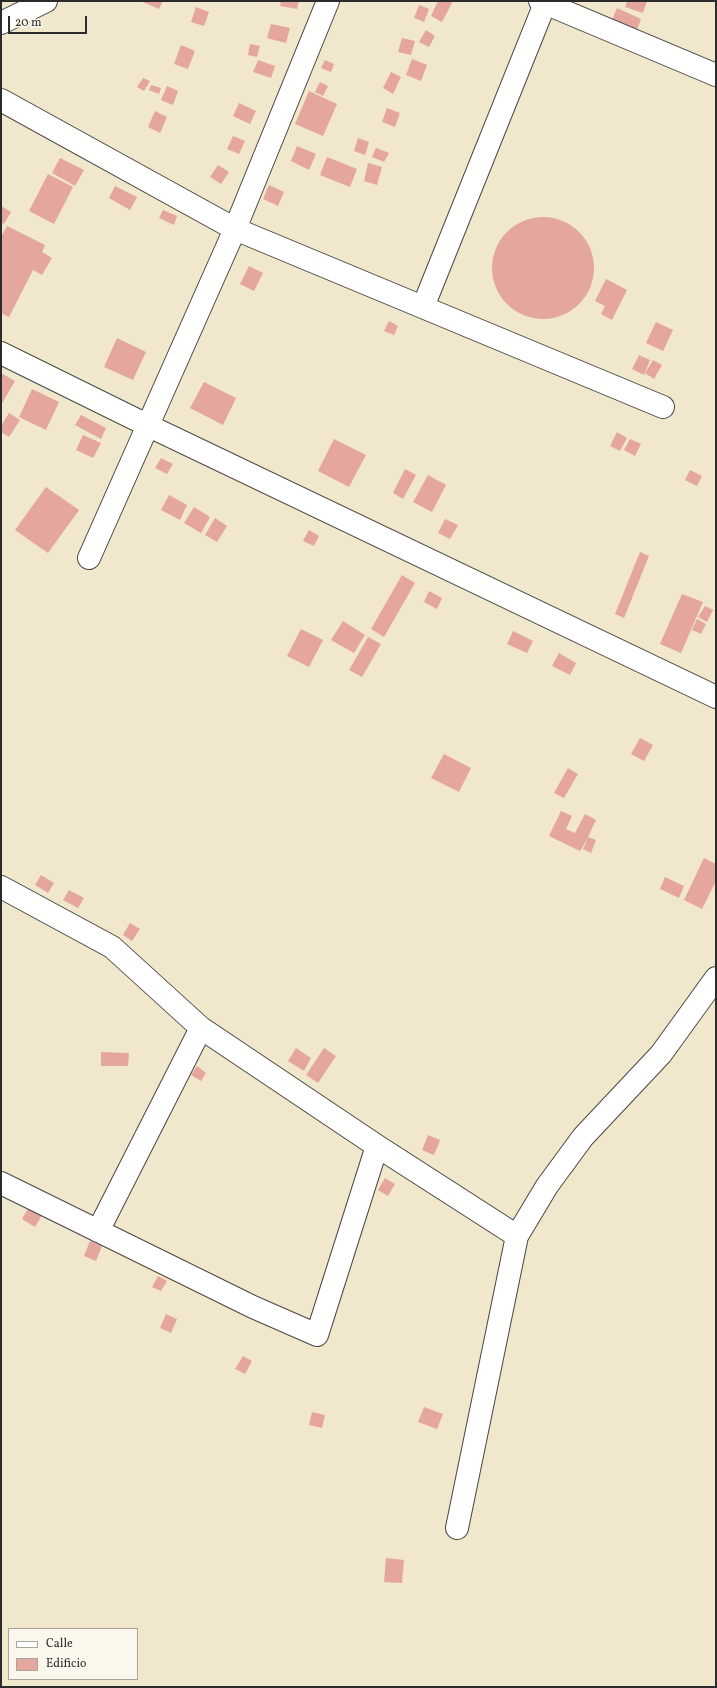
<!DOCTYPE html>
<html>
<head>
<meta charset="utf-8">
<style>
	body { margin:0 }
	#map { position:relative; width:717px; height:1688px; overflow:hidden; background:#f0e7cc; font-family:Vollkorn,serif }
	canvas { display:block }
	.frame { position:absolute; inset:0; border:2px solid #2b2b2b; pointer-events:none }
	.legend { position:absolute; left:8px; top:1628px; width:130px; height:52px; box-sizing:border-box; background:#fbf7ec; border:1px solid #a8a59f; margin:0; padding:5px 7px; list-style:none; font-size:12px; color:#2b2b2b }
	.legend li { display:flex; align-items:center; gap:8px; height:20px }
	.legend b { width:20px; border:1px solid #a8a59f }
	.scale { position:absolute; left:8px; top:16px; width:79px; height:18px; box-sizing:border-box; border:2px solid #2b2b2b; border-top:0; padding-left:5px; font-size:12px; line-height:14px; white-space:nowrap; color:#2b2b2b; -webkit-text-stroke:3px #fbf7ec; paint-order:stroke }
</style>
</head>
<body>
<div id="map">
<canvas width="717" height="1688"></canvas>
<div class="frame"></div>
<ul class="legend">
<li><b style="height:5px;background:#fff"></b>Calle</li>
<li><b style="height:11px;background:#e5a69d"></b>Edificio</li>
</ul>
<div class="scale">20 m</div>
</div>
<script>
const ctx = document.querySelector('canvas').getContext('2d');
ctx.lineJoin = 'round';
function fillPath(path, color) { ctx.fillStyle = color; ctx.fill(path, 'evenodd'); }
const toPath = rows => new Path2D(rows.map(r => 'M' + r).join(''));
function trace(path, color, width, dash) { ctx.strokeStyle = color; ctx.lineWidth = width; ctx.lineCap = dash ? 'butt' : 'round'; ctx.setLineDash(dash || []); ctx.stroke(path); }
const building = toPath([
	[140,1,163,1,159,9],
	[281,1,299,1,297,9,280,6],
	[438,1,453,1,442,22,431,16],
	[627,1,647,1,643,13,625,7],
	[419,5,429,9,424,22,414,18],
	[196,7,209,12,204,26,191,22],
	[617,8,641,19,637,30,612,20],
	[271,24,290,28,286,43,267,38],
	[426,30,435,36,429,47,419,42],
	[402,38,415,41,411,55,398,52],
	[250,44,260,46,257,57,248,55],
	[181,45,195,51,188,69,174,64],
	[412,59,427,65,421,81,406,75],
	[258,60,275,66,271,78,253,72],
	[325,60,334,64,331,72,321,68],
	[391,72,401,77,393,94,383,88],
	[143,78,150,81,144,91,137,87],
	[320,82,328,86,323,96,315,92],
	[151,85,161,88,159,94,149,90],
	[167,86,178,91,173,105,161,100],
	[309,91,337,104,323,136,295,124],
	[239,103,256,111,250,124,233,116],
	[387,108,400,113,395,127,382,122],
	[155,111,167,117,160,133,148,127],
	[233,136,245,141,239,154,227,149],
	[358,138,369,142,365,155,354,151],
	[297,146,316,154,309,170,291,161],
	[376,148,389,153,384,162,372,157],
	[327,157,357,169,350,187,320,175],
	[60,158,84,170,75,186,52,173],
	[368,163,382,167,377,185,364,181],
	[218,165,229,172,221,184,210,177],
	[48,174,73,187,54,224,29,211],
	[269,185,284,192,278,206,263,199],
	[115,186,137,197,130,210,109,198],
	[1,206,11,212,4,224,1,222],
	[163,210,177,216,174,225,159,218],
	'492 268a51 51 0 1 1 102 0a51 51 0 1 1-102 0Z',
	[7,226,45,245,42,252,52,258,42,275,33,270,9,317,1,313,1,237],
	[249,266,263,273,254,291,240,284],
	[606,279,627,290,612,320,601,314,605,306,595,301],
	[389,321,398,326,394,335,384,331],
	[656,322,673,330,663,351,646,343],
	[117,338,146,352,133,380,104,367],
	[639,355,650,360,644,375,632,369],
	[653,360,662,365,654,379,645,373],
	[1,373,15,381,1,405],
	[204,382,236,398,223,425,190,408],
	[32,389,59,402,46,430,19,417],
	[9,413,20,420,9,437,1,432,1,426],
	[81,415,106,428,101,439,75,425],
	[617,432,627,438,620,451,610,446],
	[83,435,101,443,93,458,76,450],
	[334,439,366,455,349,487,318,471],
	[630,439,641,444,635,456,624,450],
	[161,458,173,464,167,474,155,468],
	[405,469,416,475,403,499,393,493],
	[690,470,702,476,697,486,685,480],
	[428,475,446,485,432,512,413,502],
	[46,487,79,510,48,553,15,530],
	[169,495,187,505,180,520,161,510],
	[194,507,210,517,201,533,184,523],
	[215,518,227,526,217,542,205,535],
	[445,519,458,525,450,539,438,533],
	[309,530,319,536,314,546,303,541],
	[640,552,649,556,624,618,615,614],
	[402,575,415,583,384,637,371,629],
	[429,591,442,598,437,609,424,602],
	[682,594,703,602,681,653,660,644],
	[705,606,713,610,707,622,698,617],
	[697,619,706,624,701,634,692,630],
	[343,621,365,635,354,653,331,640],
	[301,629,323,640,309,667,287,656],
	[513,631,533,641,527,653,507,644],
	[368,637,381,644,362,677,349,670],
	[559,653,576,663,570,675,552,666],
	[640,738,653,745,644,761,631,754],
	[444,754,471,768,459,792,431,778],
	[568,768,578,774,564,798,554,793],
	[561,811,572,816,566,829,575,833,585,814,596,820,588,837,596,840,591,853,583,849,588,838,580,851,549,836],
	[704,858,716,864,716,881,702,909,684,900],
	[41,875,54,883,48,893,35,885],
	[665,877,684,886,679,898,660,889],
	[69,890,84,898,78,908,63,900],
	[130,923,140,929,132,941,123,935],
	[296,1048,311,1058,304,1071,288,1061],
	[324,1048,336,1056,318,1083,306,1075],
	[101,1052,129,1053,128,1066,101,1066],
	[197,1066,206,1073,201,1081,191,1075],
	[428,1135,440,1140,434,1155,422,1150],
	[385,1178,395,1184,388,1196,378,1190],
	[29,1207,42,1215,35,1227,22,1219],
	[90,1241,102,1246,96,1261,84,1256],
	[158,1276,167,1281,161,1291,152,1287],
	[166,1314,177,1319,171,1333,160,1328],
	[243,1356,252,1361,245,1374,235,1369],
	[424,1407,443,1414,437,1429,418,1422],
	[312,1412,325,1415,322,1428,309,1425],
	[386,1558,404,1560,402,1583,384,1582]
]);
const minor = toPath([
	[540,1,716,75],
	[1,23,46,1],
	[1,100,235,229,663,407],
	[423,307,546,1],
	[1,353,149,426,716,697],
	[89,558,235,229,328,1],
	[1,887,112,947,201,1028,377,1146,517,1236],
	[1,1183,253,1307,317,1335,377,1146],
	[98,1231,201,1028],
	[457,1528,517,1236,547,1186,583,1137,661,1054,716,978]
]);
fillPath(building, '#e5a69d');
trace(minor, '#494743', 24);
trace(minor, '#fff', 22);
</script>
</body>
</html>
